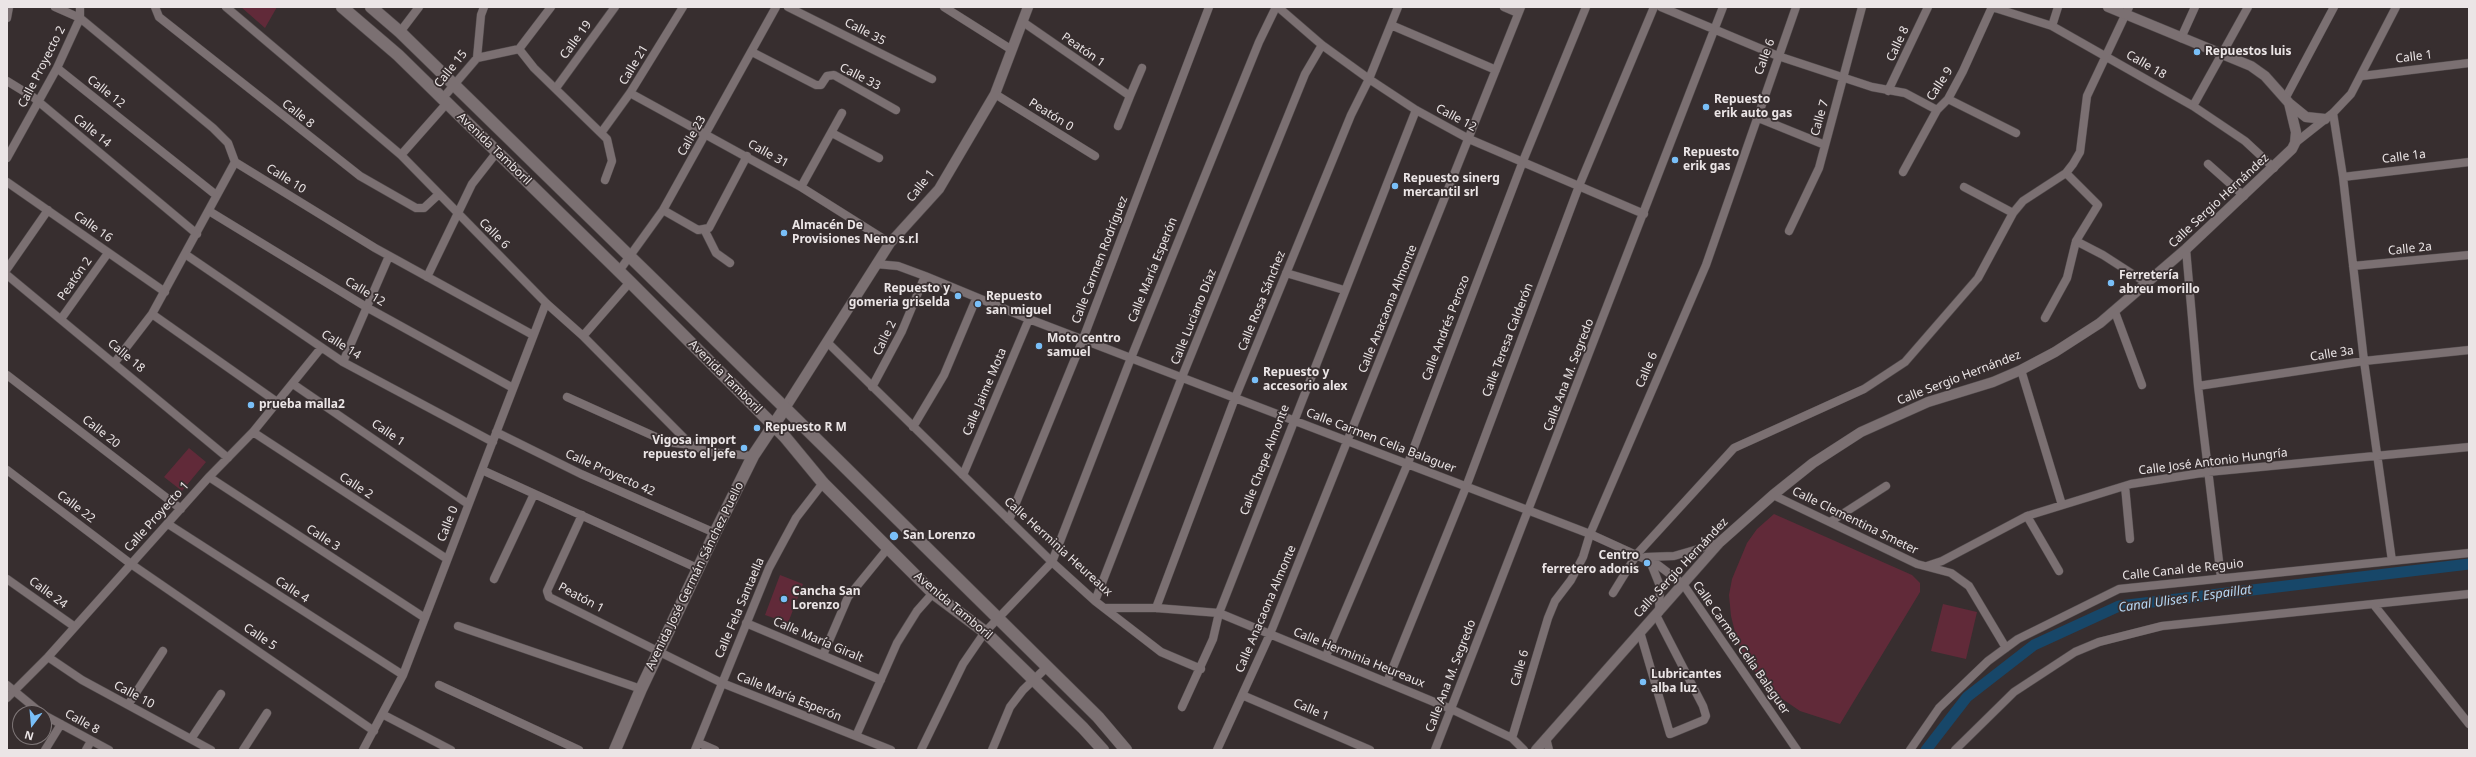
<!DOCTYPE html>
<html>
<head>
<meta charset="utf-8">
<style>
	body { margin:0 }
	#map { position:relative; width:2476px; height:757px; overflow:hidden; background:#372e2f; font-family:"Noto Sans",sans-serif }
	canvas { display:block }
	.frame { position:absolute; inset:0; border:8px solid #ebe5e6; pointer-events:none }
	.north { position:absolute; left:12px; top:705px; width:40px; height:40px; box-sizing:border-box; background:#372e2f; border:1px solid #7f7778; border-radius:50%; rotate:196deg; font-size:11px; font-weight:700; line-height:16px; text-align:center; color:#ebe5e6 }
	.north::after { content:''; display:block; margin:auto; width:14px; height:18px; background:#79bff8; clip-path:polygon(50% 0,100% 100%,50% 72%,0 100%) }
</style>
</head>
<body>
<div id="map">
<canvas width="2476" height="757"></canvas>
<div class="frame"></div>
<div class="north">N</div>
</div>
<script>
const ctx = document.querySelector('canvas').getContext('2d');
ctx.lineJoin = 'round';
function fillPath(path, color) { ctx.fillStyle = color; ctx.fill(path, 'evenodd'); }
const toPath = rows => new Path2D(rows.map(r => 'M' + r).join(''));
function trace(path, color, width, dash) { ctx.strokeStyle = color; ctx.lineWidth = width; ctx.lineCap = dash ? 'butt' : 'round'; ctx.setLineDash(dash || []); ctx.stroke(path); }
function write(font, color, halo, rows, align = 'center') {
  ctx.font = font + ' "Noto Sans",sans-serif'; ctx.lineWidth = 3.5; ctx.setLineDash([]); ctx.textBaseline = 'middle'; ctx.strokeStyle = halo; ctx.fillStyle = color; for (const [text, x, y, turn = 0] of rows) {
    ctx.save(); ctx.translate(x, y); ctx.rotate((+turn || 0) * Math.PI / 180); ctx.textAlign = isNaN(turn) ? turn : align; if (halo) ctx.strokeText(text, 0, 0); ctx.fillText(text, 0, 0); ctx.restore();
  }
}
const green = toPath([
	[241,7,277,7,265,28],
	[189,448,206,462,182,491,164,477],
	[1774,514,1912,575,1920,583,1920,592,1840,724,1800,711,1772,692,1747,662,1737,640,1731,616,1729,595,1732,579,1747,543,1757,529],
	[780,575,803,584,788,623,765,615],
	[1943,604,1977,612,1966,659,1931,651]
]);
const canal = toPath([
	[1926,750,1967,697,2034,645,2119,606,2469,564]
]);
const minor = toPath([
	[55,7,80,18,213,128,228,143,235,162,375,248,533,335],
	[155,7,159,17,360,176,416,208,424,208,439,194],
	[226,7,401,155,546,303,583,336,691,445,708,452,753,456],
	[788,7,932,79],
	[944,7,1012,50],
	[1278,7,1322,45,1369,79,1416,110,1469,139,1644,214],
	[1504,7,1518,13],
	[1661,7,1778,56,1872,87,1905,93,1937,110],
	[1992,7,2052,26,2193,106,2245,141,2274,168],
	[7,18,9,7],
	[1023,22,1130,96,1118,126],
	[1391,25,1496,70],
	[2052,26,2058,7],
	[400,32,419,7],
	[2181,38,2195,7],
	[519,49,534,68,607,139,612,161,605,180],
	[752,52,816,85,821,85,827,76,834,75,896,110],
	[477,58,519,49,551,7],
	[57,68,216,195],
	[2362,76,2469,63],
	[7,81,33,97,197,234],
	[556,88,615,7],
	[1888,91,1928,7],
	[630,93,801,187,890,243],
	[995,94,1095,156],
	[1130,96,1142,68],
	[2286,97,2334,7],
	[442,99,477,58,481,15,484,7],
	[1948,99,2016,133],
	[2193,106,2248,7],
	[2333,113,2343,177,2364,361,2392,561],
	[1756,117,1825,145],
	[601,133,630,93,683,7],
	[832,133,879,158],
	[2295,143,2333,113,2351,94,2396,7],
	[401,155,447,103],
	[7,158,57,68,80,18,80,7],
	[2208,164,2244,196],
	[1903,172,1937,110,1948,99,1963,71,1992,7],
	[2343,177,2469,162],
	[7,182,165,292],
	[801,187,842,113],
	[1964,187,2013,213],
	[663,210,698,230,709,228,747,156],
	[209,211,368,308,513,388],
	[705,231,716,253,730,263],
	[1789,231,1819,168,1862,7],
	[2076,241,2103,255,2148,284],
	[2186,249,2198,386,2221,578],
	[185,254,343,362,493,442],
	[876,264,898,266,925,276,1029,319,1590,534,1658,565,1683,584,1797,750],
	[2353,266,2469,255],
	[7,269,48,210],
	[619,271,663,210,776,7],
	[1286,273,1344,290],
	[7,275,228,458],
	[427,277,472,184,497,152],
	[2115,312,2142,385],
	[152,314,277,402],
	[2045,318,2067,278,2076,241,2098,205,2066,173],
	[61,319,108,253],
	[583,336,630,282],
	[827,342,1052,562,1095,601,1161,652,1201,669],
	[115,362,152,314,235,162],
	[343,362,389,256],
	[2021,370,2062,505],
	[7,375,181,509],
	[293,384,468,504],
	[2198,386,2364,361,2469,350],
	[872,387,902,331,925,276],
	[567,397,667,442,691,445],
	[913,427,944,375,976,299],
	[253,432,447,559],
	[496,432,581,474,715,533],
	[7,470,131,564,374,731],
	[482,470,697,568],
	[963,475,1029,319],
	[209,477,425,618],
	[2125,486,2130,539],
	[1773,495,1917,564,1951,573,1969,586,2006,648],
	[582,515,547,591,549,597,722,683,891,750],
	[2027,516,2059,571],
	[1009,520,1083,339,1209,7],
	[1830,522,1886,486],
	[168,524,403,675],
	[1646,557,1674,556,1719,543],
	[1650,561,1660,586,1659,612],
	[1927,566,1942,561,2027,516,2131,484,2208,472,2469,447],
	[7,579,75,627],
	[494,579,534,494],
	[1613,593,1637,554,1734,448,1864,389,1905,362,1978,278,2013,213,2023,201,2066,173,2073,164,2080,152,2087,96,2129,7],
	[1095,601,1182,377,1305,74,1322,45],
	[2374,605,2469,724],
	[1105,608,1156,608,1219,613,1451,709,1512,738,1524,750],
	[1156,608,1235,398,1351,115,1369,79,1398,7],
	[746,623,881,680],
	[458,626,641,689],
	[1640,632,1670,734,1704,720,1706,716,1703,706,1656,615],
	[823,655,848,597,888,548],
	[1326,656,1408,463,1523,161,1586,7],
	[48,657,82,680,211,750],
	[1387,682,1466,487,1579,186,1654,7],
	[7,685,41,713],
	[439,685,579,750],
	[1242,695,1370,750],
	[7,698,48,657,209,477,253,432,321,348],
	[128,705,163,651],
	[1182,707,1213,639,1219,613,1416,110],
	[44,715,109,750],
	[384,715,451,750],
	[856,736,897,643,917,611,933,593],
	[1512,738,1548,618,1555,601,1571,580,1583,557,1590,534,1706,265,1796,7],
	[1546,738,1549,750],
	[191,739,221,694],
	[699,743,715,750],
	[45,750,61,724],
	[86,750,91,741],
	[243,750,267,713],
	[363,750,403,675,546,303],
	[695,750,769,568,796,518,823,483],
	[921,750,963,664,976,645,985,632,1052,562,1131,358,1259,42,1276,7],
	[992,750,1010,707,1023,690,1047,667],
	[1217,750,1270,634,1521,7],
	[1435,750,1723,7],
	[1910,750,1939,708,1988,661,2018,639,2119,589,2469,553],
	[1955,750,2014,692,2075,652,2099,642,2162,626,2469,594]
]);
const tertiary = toPath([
	[2290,104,2306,117,2325,119],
	[785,408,890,243,939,189,995,94,1028,7],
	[1536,750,1719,543,1773,495,1813,463,1861,432,1928,402,1993,382,2021,370,2055,352,2100,323,2186,249,2292,149,2295,143,2296,132,2289,103,2265,76,2251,66,2108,7]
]);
const secondary = toPath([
	[342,7,398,55,630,282,785,437,823,483,933,593,985,632,1083,728,1103,750],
	[371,7,400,32,785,408,1098,717,1126,750],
	[615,750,641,689,715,533,753,456,785,408]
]);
const markers = [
	[2197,52,4,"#79bff8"],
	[1706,107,4,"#79bff8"],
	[1675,160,4,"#79bff8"],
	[1395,186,4,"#79bff8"],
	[784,233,4,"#79bff8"],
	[2111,283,4,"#79bff8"],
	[958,296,4,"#79bff8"],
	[978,304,4,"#79bff8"],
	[1039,346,4,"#79bff8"],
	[1255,380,4,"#79bff8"],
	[251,405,4,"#79bff8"],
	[757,428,4,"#79bff8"],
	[744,448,4,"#79bff8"],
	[894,536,5,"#79bff8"],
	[1647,563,4,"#79bff8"],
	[784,599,4,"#79bff8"],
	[1643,682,4,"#79bff8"]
];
const streetNames = [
	["Calle 35",865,32,27],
	["Calle 19",576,40,-54],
	["Calle 8",1898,44,-65],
	["Peatón 1",1083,50,35],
	["Calle 6",1765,57,-70],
	["Calle 1",2414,57,-7],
	["Calle 21",634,65,-59],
	["Calle 18",2146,65,30],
	["Calle Proyecto 2",42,67,-63],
	["Calle 15",451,69,-51],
	["Calle 33",860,77,27],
	["Calle 9",1940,84,-57],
	["Calle 12",106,92,38],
	["Calle 8",298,114,39],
	["Peatón 0",1051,115,32],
	["Calle 12",1456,118,28],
	["Calle 7",1820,118,-74],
	["Calle 14",92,131,39],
	["Calle 23",692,136,-60],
	["Avenida Tamboril",494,149,44],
	["Calle 31",768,154,29],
	["Calle 1a",2404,157,-7],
	["Calle 10",286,179,32],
	["Calle 1",921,186,-52],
	["Calle Sergio Hernández",2219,201,-43],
	["Calle 16",93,227,35],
	["Calle 6",494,234,45],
	["Calle 2a",2410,249,-6],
	["Calle Carmen Rodríguez",1100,260,-69],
	["Calle María Esperón",1153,270,-68],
	["Peatón 2",75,279,-55],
	["Calle 12",365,292,31],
	["Calle Rosa Sánchez",1262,301,-68],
	["Calle Anacaona Almonte",1388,309,-68],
	["Calle Luciano Díaz",1194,317,-68],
	["Calle Andrés Perozo",1446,328,-69],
	["Calle 2",885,338,-64],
	["Calle Teresa Calderón",1508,340,-69],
	["Calle 14",341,345,32],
	["Calle 3a",2332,354,-9],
	["Calle 18",126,356,40],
	["Calle 6",1647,370,-67],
	["Calle Ana M. Segredo",1569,375,-69],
	["Avenida Tamboril",725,377,45],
	["Calle Sergio Hernández",1959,378,-21],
	["Calle Jaime Mota",985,392,-67],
	["Calle 20",101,432,38],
	["Calle 1",388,433,34],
	["Calle Carmen Celia Balaguer",1381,441,21],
	["Calle Chepe Almonte",1265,460,-69],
	["Calle José Antonio Hungría",2213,462,-7],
	["Calle Proyecto 42",610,473,24],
	["Calle 2",356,486,33],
	["Calle 22",76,507,37],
	["Calle Proyecto 1",157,517,-48],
	["Calle Clementina Smeter",1855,521,26],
	["Calle 0",448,524,-69],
	["Calle 3",323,538,33],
	["Calle Herminia Heureaux",1058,547,42],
	["Calle Sergio Hernández",1681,568,-47],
	["Calle Canal de Reguio",2183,570,-6],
	["Avenida José Germán Sánchez Puello",695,576,-64],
	["Calle 4",292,590,33],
	["Calle 24",48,593,36],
	["Peatón 1",581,598,28],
	["Avenida Tamboril",953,606,40],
	["Calle Fela Santaella",740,608,-67],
	["Calle Anacaona Almonte",1266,609,-67],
	["Calle 5",260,637,34],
	["Calle María Giralt",818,640,23],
	["Calle Carmen Celia Balaguer",1741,648,55],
	["Calle Herminia Heureaux",1359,658,22],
	["Calle 6",1520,668,-74],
	["Calle Ana M. Segredo",1451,676,-69],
	["Calle 10",134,695,28],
	["Calle María Esperón",789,697,22],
	["Calle 1",1311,710,23],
	["Calle 8",82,722,29]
];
const poiNames = [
	["Repuestos luis",2205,52],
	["Repuesto",1714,100],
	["erik auto gas",1714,114],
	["Repuesto",1683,153],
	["erik gas",1683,167],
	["Repuesto sinerg",1403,179],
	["mercantil srl",1403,193],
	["Almacén De",792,226],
	["Provisiones Neno s.r.l",792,240],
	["Ferretería",2119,276],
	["abreu morillo",2119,290],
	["Repuesto y",950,289,"right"],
	["gomeria griselda",950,303,"right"],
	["Repuesto",986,297],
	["san miguel",986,311],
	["Moto centro",1047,339],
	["samuel",1047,353],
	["Repuesto y",1263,373],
	["accesorio alex",1263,387],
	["prueba malla2",259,405],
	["Repuesto R M",765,428],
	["Vigosa import",736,441,"right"],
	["repuesto el jefe",736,455,"right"],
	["San Lorenzo",903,536],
	["Centro",1639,556,"right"],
	["ferretero adonis",1639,570,"right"],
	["Cancha San",792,592],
	["Lorenzo",792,606],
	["Lubricantes",1651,675],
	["alba luz",1651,689]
];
const waterNames = [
	["Canal Ulises F. Espaillat",2185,599,-8]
];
fillPath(green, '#612a39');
trace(canal, '#174769', 11);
trace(minor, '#534c4d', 9);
trace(tertiary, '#534c4d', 11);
trace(secondary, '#534c4d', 13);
trace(minor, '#7b7072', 8);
trace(tertiary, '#7b7072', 10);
trace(secondary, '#7b7072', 12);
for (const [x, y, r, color] of markers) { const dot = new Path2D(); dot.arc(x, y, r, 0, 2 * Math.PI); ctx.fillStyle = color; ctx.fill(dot); trace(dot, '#372e2f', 1.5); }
write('12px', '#ebe5e6', '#372e2f', streetNames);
write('bold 12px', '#ebe5e6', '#372e2f', poiNames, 'left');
write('italic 13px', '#b7d7f3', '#372e2f', waterNames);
</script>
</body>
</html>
